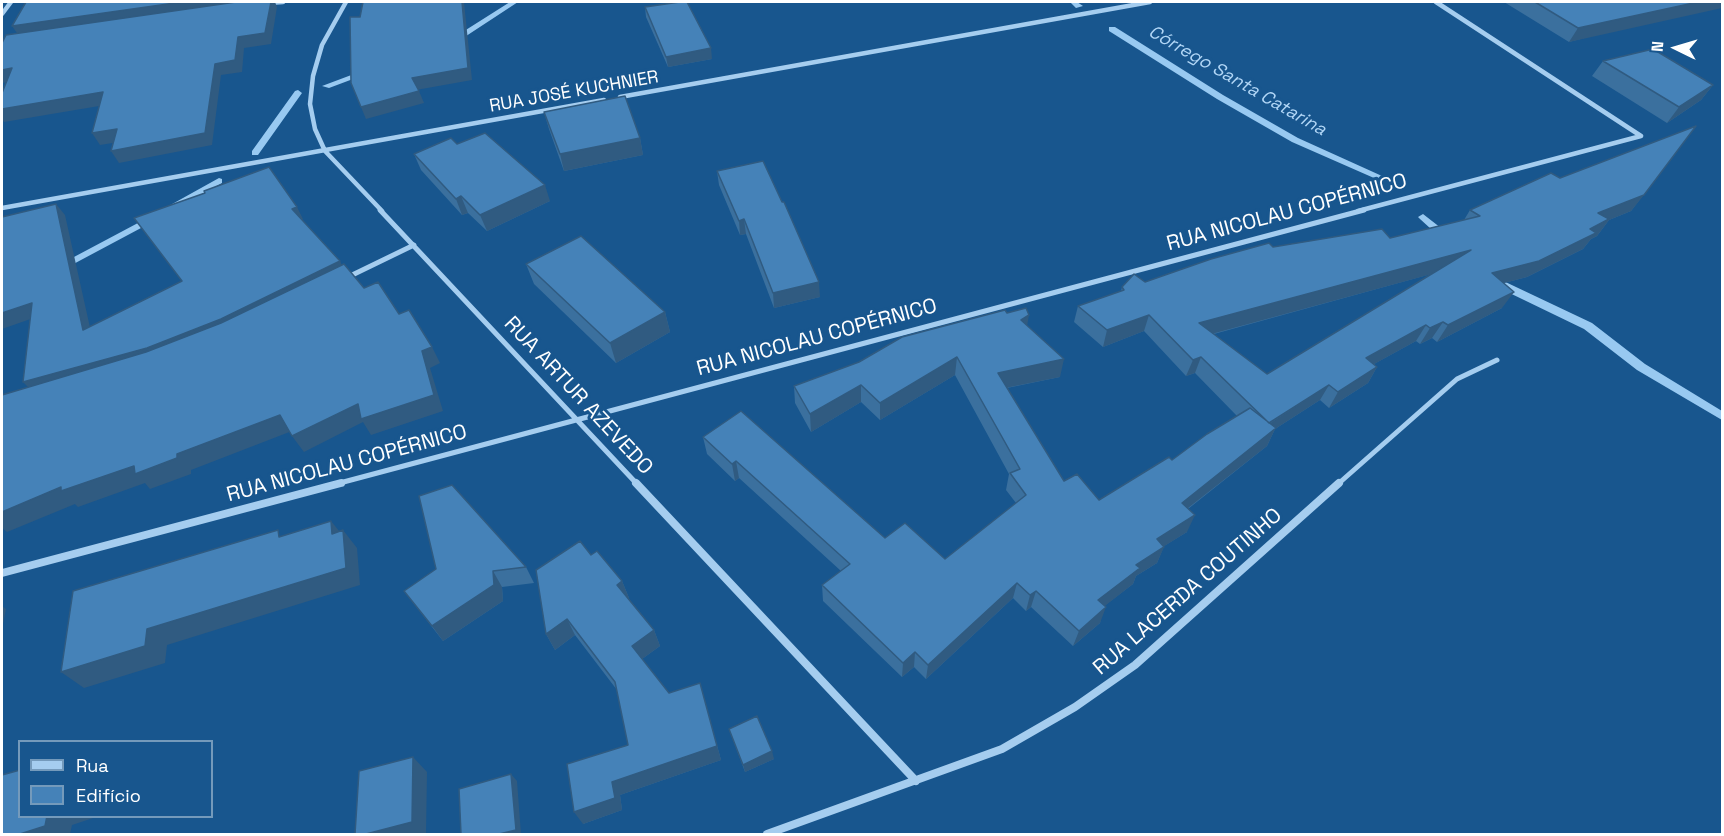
<!DOCTYPE html>
<html>
<head>
<meta charset="utf-8">
<style>
	body { margin:0 }
	#map { position:relative; width:1724px; height:836px; overflow:hidden; background:#18568e; font-family:"Space Grotesk",sans-serif }
	canvas { display:block }
	.frame { position:absolute; inset:0; border:3px solid #fff; pointer-events:none }
	.legend { position:absolute; left:18px; top:740px; width:195px; height:78px; box-sizing:border-box; background:#18568e; border:2px solid #749abb; margin:0; padding:8px 10px; list-style:none; font-size:18px; color:#fff }
	.legend li { display:flex; align-items:center; gap:12px; height:30px }
	.legend b { width:30px; border:2px solid #749abb }
	.north { position:absolute; left:1646px; top:18px; width:60px; height:60px; -webkit-text-stroke:4px #18568e; paint-order:stroke; rotate:275deg; font-size:16px; font-weight:700; line-height:24px; text-align:center; color:#fff }
	.north::after { content:''; display:block; margin:auto; width:21px; height:27px; background:#fff; clip-path:polygon(50% 0,100% 100%,50% 72%,0 100%) }
</style>
</head>
<body>
<div id="map">
<canvas width="1724" height="836"></canvas>
<div class="frame"></div>
<ul class="legend">
<li><b style="height:8px;background:#a5cdef"></b>Rua</li>
<li><b style="height:16px;background:#4582b8"></b>Edifício</li>
</ul>
<div class="north">N</div>
</div>
<script>
const ctx = document.querySelector('canvas').getContext('2d');
ctx.lineJoin = 'round';
const toPath = rows => new Path2D(rows.map(r => 'M' + r).join(''));
function fillPath(path, color) { ctx.fillStyle = color; ctx.fill(path, 'evenodd'); }
function trace(path, color, width, dash) { ctx.strokeStyle = color; ctx.lineWidth = width; ctx.lineCap = dash ? 'butt' : 'round'; ctx.setLineDash(dash || []); ctx.stroke(path); }
function write(font, color, halo, rows, align = 'center') {
  ctx.font = font + ' "Space Grotesk",sans-serif'; ctx.lineWidth = 6; ctx.setLineDash([]); ctx.textBaseline = 'middle'; ctx.strokeStyle = halo; ctx.fillStyle = color; for (const [text, x, y, turn = 0] of rows) {
    ctx.save(); ctx.translate(x, y); ctx.rotate((+turn || 0) * Math.PI / 180); ctx.textAlign = isNaN(turn) ? turn : align; if (halo) ctx.strokeText(text, 0, 0); ctx.fillText(text, 0, 0); ctx.restore();
  }
}
const stream = toPath([
	[510,2,518,2,457,42,450,40,510,2],
	[1070,2,1077,2,1083,6,1076,8,1070,2],
	[1109,27,1115,27,1223,95,1298,138,1382,176,1377,179,1374,178,1292,142,1217,99,1109,31,1109,27],
	[362,71,369,73,329,88,322,86,362,71],
	[298,90,302,93,258,155,252,155,252,151,295,91,298,90],
	[219,178,222,179,222,183,173,210,167,210,165,208,219,178],
	[1423,214,1450,235,1450,239,1442,239,1420,219,1418,217,1423,214],
	[153,215,158,218,156,220,66,268,58,268,57,266,153,215],
	[1497,278,1592,323,1645,364,1722,411,1722,420,1637,370,1584,329,1493,285,1492,282,1497,278]
]);
const streetFar2 = toPath([
	[346,2,322,45,313,76,310,104,315,129,325,151,382,211],
	[1436,2,1641,136],
	[269,3,283,2],
	[2,14,11,2],
	[620,97,1150,2],
	[2,208,604,100],
	[1358,211,1641,136]
]);
const streetFar1 = toPath([
	[380,210,637,484],
	[346,278,414,245],
	[336,484,1364,210],
	[1338,484,1457,379,1497,360]
]);
const street = toPath([
	[636,483,916,781],
	[2,573,341,483],
	[767,834,1002,749,1075,707,1135,665,1339,483]
]);
const wall = toPath([
	[1504,2,1722,2,1569,42],
	[645,7,712,59,668,67,646,17],
	[1603,61,1713,85,1701,100,1667,123,1592,76],
	[544,112,640,138,643,155,564,171,549,129],
	[1696,126,1631,211,1609,220,1597,236,1591,239,1583,249,1527,277,1504,283,1502,308,1437,342,1432,338,1420,344,1416,341,1374,364,1377,367,1368,383,1329,408,1320,400,1275,429,1267,446,1188,509,1187,532,1164,546,1157,563,1136,576,1133,584,1104,606,1100,623,1073,646,1031,607,1026,611,1013,598,926,679,914,667,902,677,823,601,822,585,841,571,739,478,735,481,707,454,703,437,885,538,945,559,1016,503,1006,490,1009,474,955,375,880,420,861,402,811,432,795,403,794,386,1007,313,1027,325,1060,377,1007,388,1064,481,1099,500,1172,460,1237,416,1195,373,1186,376,1144,331,1103,347,1074,322,1078,306,1121,291,1122,287,1145,282,1273,247,1390,238,1464,220,1470,210,1560,178],
	[1431,274,1267,374,1214,334],
	[457,144,550,201,487,231,468,213,462,215,421,170,414,154],
	[717,171,820,297,774,308,746,234,740,235,719,185],
	[526,264,665,312,670,332,616,363,534,284],
	[591,555,622,581,629,598,628,598,654,630,660,646,642,659,669,693,700,683,721,760,620,795,622,810,583,824,628,745,617,690,575,635,555,650,546,634],
	[526,567,534,583,502,587,503,601,443,641,404,591,436,569],
	[729,729,774,759,745,772]
]);
const shadedWall = toPath([
	[182,2,255,2,19,36,12,26],
	[271,2,275,2,277,7,271,44,244,48,242,72,221,75,212,145,119,163,111,151,215,64,238,37],
	[462,2,464,2,472,80,416,90,412,78],
	[1698,2,1722,2,1722,8,1569,42,1578,28],
	[711,48,712,59,668,67,666,57],
	[12,68,20,80,2,83,2,70],
	[1713,85,1701,100,1667,123,1679,107],
	[419,91,424,103,366,119,361,107],
	[103,92,111,104,4,122,2,119,2,109],
	[117,129,125,141,100,145,92,133],
	[640,138,643,155,564,171,560,154],
	[545,185,550,201,487,231,480,215],
	[1644,195,1631,211,1609,220,1597,236,1591,239,1583,249,1527,277,1481,289,1492,273,1598,213],
	[461,196,468,213,462,215,456,199],
	[56,204,65,215,93,341,83,330],
	[297,207,303,219,298,221,292,209],
	[744,219,746,234,740,235,739,221],
	[1471,250,1461,266,1193,339,1199,323],
	[340,261,346,273,156,359,35,394,23,382],
	[819,282,820,297,774,308,773,293],
	[1514,292,1502,308,1437,342,1448,325],
	[32,303,42,315,2,329,2,313],
	[665,312,670,332,616,363,610,343],
	[1029,315,1026,332,1021,320],
	[1149,315,1144,331,1103,347,1107,330],
	[1443,322,1432,338,1420,344,1430,328],
	[1426,325,1416,341,1356,374,1366,358],
	[432,347,440,363,430,368,443,411,371,435,363,422,304,452,292,436,422,351],
	[957,357,955,375,880,420,880,403],
	[1201,357,1195,373,1186,376,1193,360],
	[1064,359,1060,377,995,390,998,373],
	[1377,367,1368,383,1329,408,1338,392],
	[861,385,861,402,811,432,810,414],
	[1329,385,1320,400,1275,429,1267,446,1174,519,1182,503,1269,424],
	[280,415,292,431,191,470,191,474,150,489,145,483,78,507,75,504,7,532,2,528,2,512,61,487,177,454],
	[736,461,739,478,735,481,732,464],
	[1195,515,1187,532,1150,555,1157,539],
	[331,521,344,537,343,530,357,548,360,585,167,645,165,663,84,688,61,672,332,534],
	[1164,547,1157,563,1136,576,1133,584,1092,616,1098,600,1136,565],
	[493,571,502,587,503,601,443,641,432,626],
	[622,581,629,598,623,602,617,585],
	[1017,583,1013,598,926,679,928,665],
	[1036,591,1031,607,1026,611,1030,595],
	[2,606,6,609,2,629],
	[1106,607,1100,623,1073,646,1079,631],
	[567,619,575,635,555,650,546,634],
	[654,630,660,646,638,662,632,646],
	[915,652,914,667,902,677,903,663],
	[700,683,721,760,620,795,622,810,583,824,574,812,612,782],
	[772,751,774,759,745,772,743,765],
	[413,757,427,772,426,834,366,834],
	[511,774,517,781,521,834,499,834],
	[47,816,99,816,72,825,70,834,20,834]
]);
const building = toPath([
	[26,2,182,2,12,26,26,2],
	[236,2,271,2,265,33,238,37,235,60,215,64,205,133,111,151,117,129,92,133,103,92,2,109,2,93,12,68,2,70,2,43,6,35,236,2],
	[363,2,462,2,468,68,412,78,419,91,361,107,351,83,350,17,360,17,363,2],
	[680,2,687,2,711,48,666,57,645,7,680,2],
	[1535,2,1698,2,1578,28,1535,2],
	[1653,49,1713,85,1679,107,1603,61,1653,49],
	[625,96,640,138,560,154,544,112,625,96],
	[1696,126,1644,195,1598,213,1609,219,1590,229,1596,233,1539,261,1492,273,1514,292,1448,325,1443,322,1430,328,1426,325,1366,358,1377,367,1338,392,1329,385,1269,423,1201,357,1193,360,1149,315,1107,330,1078,306,1124,290,1122,287,1134,274,1145,282,1211,259,1269,243,1273,247,1382,229,1390,238,1480,216,1470,210,1551,173,1560,178,1696,126],
	[1471,250,1267,374,1199,323,1471,250],
	[485,133,545,185,480,215,461,196,456,199,414,154,451,138,457,144,485,133],
	[763,161,782,202,784,202,819,282,773,293,744,219,739,221,717,171,763,161],
	[269,167,297,207,292,209,340,261,221,319,147,348,23,382,32,303,2,313,2,217,56,204,83,330,182,281,134,218,205,193,204,191,269,167],
	[581,236,665,312,610,343,526,264,581,236],
	[344,264,364,288,378,282,399,314,409,310,432,347,422,351,434,395,361,419,358,404,292,436,280,415,177,454,177,458,135,474,134,466,61,491,61,487,2,512,2,395,146,352,221,323,344,264],
	[1026,308,1029,315,1021,320,1064,359,998,373,1064,481,1077,474,1099,500,1169,457,1172,460,1207,434,1250,408,1276,428,1182,503,1195,515,1157,539,1164,547,1136,565,1140,568,1098,600,1106,607,1079,631,1036,591,1030,595,1017,583,928,665,915,652,903,663,822,585,850,564,736,461,732,464,703,437,741,411,885,538,905,523,945,559,1026,495,1010,473,1020,469,957,357,880,403,861,385,810,414,794,386,859,362,902,337,1005,310,1007,313,1026,308],
	[452,485,526,567,493,571,494,585,432,626,404,591,436,569,419,496,452,485],
	[331,521,332,534,343,530,346,568,147,629,145,646,61,672,73,591,278,530,279,537,331,521],
	[580,541,591,555,597,551,622,581,617,585,654,630,632,646,669,693,700,683,717,746,612,782,615,798,574,812,567,764,628,745,615,682,567,619,546,634,536,570,580,541],
	[757,716,772,751,743,765,729,729,757,716],
	[413,757,412,822,366,834,355,834,359,771,413,757],
	[20,770,20,816,47,816,45,826,20,834,2,834,2,775,20,770],
	[511,774,516,830,499,834,461,834,459,789,511,774]
]);
const farWaternames = [
	["Córrego Santa Catarina",1237,81,30]
];
const farStreetnames = [
	["RUA JOSÉ KUCHNIER",574,92,-10]
];
const streetNames = [
	["RUA NICOLAU COPÉRNICO",1287,213,-15],
	["RUA NICOLAU COPÉRNICO",817,338,-15],
	["RUA ARTUR AZEVEDO",578,396,47],
	["RUA NICOLAU COPÉRNICO",347,464,-15],
	["RUA LACERDA COUTINHO",1188,592,-41]
];
fillPath(stream, '#98c9f1');
trace(streetFar2, '#a5cdef', 4.5);
trace(streetFar1, '#a5cdef', 5);
trace(street, '#a5cdef', 8);
fillPath(wall, '#3b709e');
fillPath(shadedWall, '#305b81');
fillPath(building, '#4582b8');
trace(building, '#305b81', 1.5);
write('italic 18px', '#b1d6f6', '#18568e', farWaternames);
write('18px', '#fff', '#18568e', farStreetnames);
write('21px', '#fff', '#18568e', streetNames);
</script>
</body>
</html>
